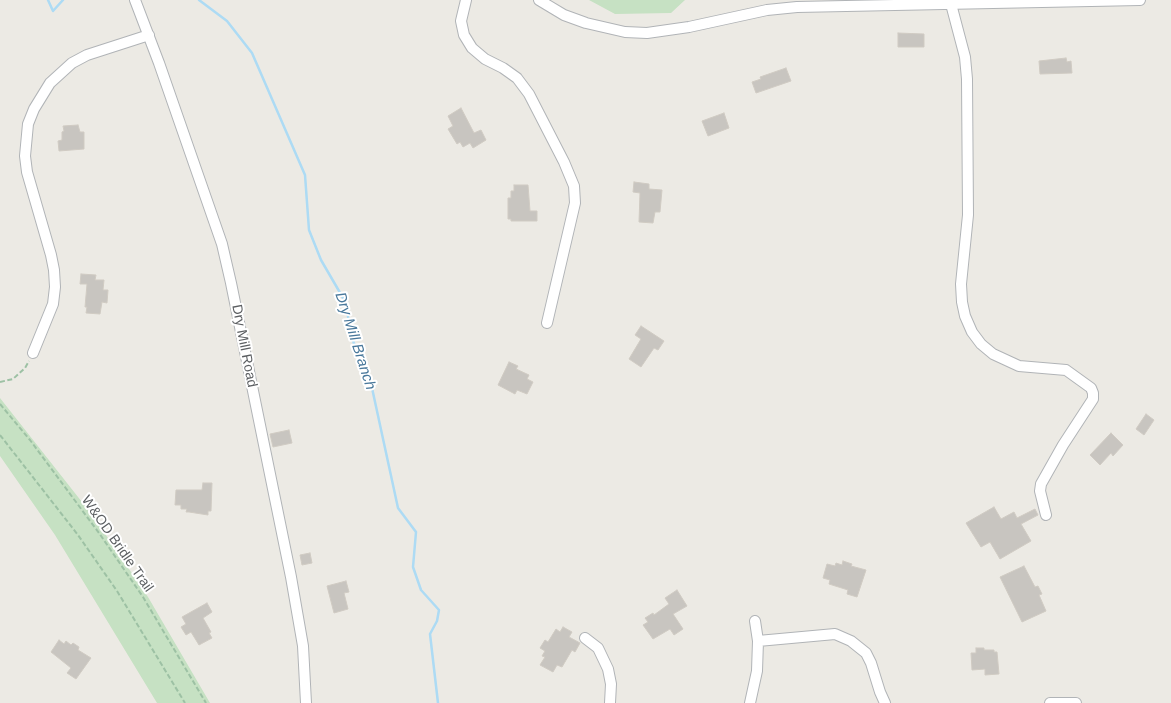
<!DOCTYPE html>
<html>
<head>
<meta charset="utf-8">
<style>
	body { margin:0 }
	canvas { display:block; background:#eceae4 }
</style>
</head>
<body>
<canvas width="1171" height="703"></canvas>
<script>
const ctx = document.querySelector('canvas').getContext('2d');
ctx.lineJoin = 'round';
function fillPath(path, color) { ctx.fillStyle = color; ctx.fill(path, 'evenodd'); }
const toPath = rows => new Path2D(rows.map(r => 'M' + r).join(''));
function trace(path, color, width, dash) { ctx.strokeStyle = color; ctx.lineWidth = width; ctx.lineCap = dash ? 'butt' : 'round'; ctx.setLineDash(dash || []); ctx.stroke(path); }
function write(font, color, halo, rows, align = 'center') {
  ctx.font = font + ' Helvetica,sans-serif'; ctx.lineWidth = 4; ctx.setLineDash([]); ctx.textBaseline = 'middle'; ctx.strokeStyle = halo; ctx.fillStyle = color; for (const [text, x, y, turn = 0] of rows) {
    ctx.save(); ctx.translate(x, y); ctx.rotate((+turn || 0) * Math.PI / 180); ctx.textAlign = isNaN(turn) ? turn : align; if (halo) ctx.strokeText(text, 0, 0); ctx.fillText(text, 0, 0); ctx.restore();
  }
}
const green = toPath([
	[589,0,685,0,671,13,615,14],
	[0,398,93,516,148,597,210,703,157,703,55,535,0,456]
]);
const stream = toPath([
	[48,0,53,11,63,0],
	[199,0,227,21,252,53,305,175,309,230,321,260,346,303,351,336,372,388,398,508,416,532,413,567,421,590,439,610,437,621,430,634,438,703]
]);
const building = toPath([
	[898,33,924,34,924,47,898,47,898,33],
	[1066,58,1067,62,1071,61,1072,73,1040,74,1039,61,1066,58],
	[786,68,791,81,756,93,752,82,761,79,760,77,786,68],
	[461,108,474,133,481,130,486,140,473,148,470,143,463,147,460,142,457,144,448,129,453,126,448,116,461,108],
	[724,113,729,128,708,136,702,121,724,113],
	[78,125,80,132,84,132,84,149,59,151,58,141,62,140,62,132,64,131,63,126,78,125],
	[634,182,649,184,649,189,662,190,660,212,655,212,653,223,639,222,640,193,633,192,634,182],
	[514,185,528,185,530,211,537,211,537,221,511,221,511,219,508,219,508,198,511,198,511,191,514,191,514,185],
	[81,274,96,275,95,280,104,280,103,290,108,290,107,303,102,302,100,314,86,313,87,307,85,307,87,284,80,284,81,274],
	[641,326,664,341,658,350,654,348,641,367,629,359,641,339,635,335,641,326],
	[509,362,518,366,516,369,529,375,527,379,533,382,527,394,517,390,515,394,498,385,509,362],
	[1146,414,1154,420,1144,435,1136,429,1146,414],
	[289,430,292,443,273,447,270,434,289,430],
	[1111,433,1123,445,1113,456,1111,453,1100,465,1090,455,1111,433],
	[203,483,212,483,211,511,208,511,208,515,189,512,186,512,187,509,181,509,181,505,175,505,176,490,202,490,203,483],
	[994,507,1001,519,1014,512,1017,518,1035,509,1038,515,1021,524,1031,541,1000,559,990,542,981,547,966,523,994,507],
	[310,553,312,563,302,565,300,555,310,553],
	[843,561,852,564,851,566,866,570,857,597,847,594,848,590,829,584,830,580,823,578,827,564,835,566,836,563,842,565,843,561],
	[1024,566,1035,587,1038,586,1042,594,1039,595,1046,611,1022,622,1000,577,1024,566],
	[346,581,349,592,344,593,348,609,334,613,327,586,346,581],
	[677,590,687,606,673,614,683,629,674,635,670,629,653,639,643,625,648,622,645,618,653,613,654,615,669,604,665,598,677,590],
	[207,603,212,612,203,618,211,632,209,633,212,638,199,645,191,632,186,635,181,627,186,624,182,617,207,603],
	[563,627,572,632,569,637,580,643,575,652,572,650,562,667,557,665,553,672,540,665,545,657,542,656,545,651,540,648,545,640,548,642,556,629,560,632,563,627],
	[59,640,64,644,66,641,71,645,73,643,79,647,78,650,91,658,76,679,67,673,71,668,51,652,59,640],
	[976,648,984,648,984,650,994,650,994,652,997,652,999,674,985,675,985,669,972,670,971,653,976,653,976,648]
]);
const path = toPath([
	[0,382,13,379,25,368,29,361],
	[0,404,30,440,99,533,143,597,206,703],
	[0,435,78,535,117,591,185,703]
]);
const minor = toPath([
	[135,0,159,63,222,244,231,283,291,577,303,646,306,703],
	[466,0,461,21,464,35,472,48,485,59,503,68,517,78,529,94,564,162,574,186,575,203,547,323],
	[539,0,564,15,586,23,625,32,647,33,689,27,767,10,797,7,1140,0],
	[951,4,965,57,967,79,968,215,961,284,962,302,965,316,972,332,981,344,993,354,1019,366,1066,370,1091,388,1093,393,1093,399,1063,445,1041,484,1040,491,1046,515],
	[33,353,53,304,55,287,54,270,51,255,27,172,25,156,28,124,34,109,50,83,72,63,87,55,149,35],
	[585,638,598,648,608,669,611,684,610,703],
	[758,641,835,634,851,641,866,653,871,663,880,692,885,703],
	[750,703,757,671,758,641,755,621],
	[1050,703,1076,703]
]);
const streetNames = [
	["Dry Mill Road",244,346,79],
	["W&OD Bridle Trail",117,544,55]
];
const waterNames = [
	["Dry Mill Branch",355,341,72]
];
fillPath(green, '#c6e1c3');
trace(stream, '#addbf4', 2.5);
fillPath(building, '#c8c5c0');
trace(building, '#d0cbc3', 1);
trace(minor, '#b1b4b7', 12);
trace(path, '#9dc1a4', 2, [5, 2.5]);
trace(minor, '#fff', 10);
write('14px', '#5c5f62', '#fff', streetNames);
write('italic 15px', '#49789b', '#fff', waterNames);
</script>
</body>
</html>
